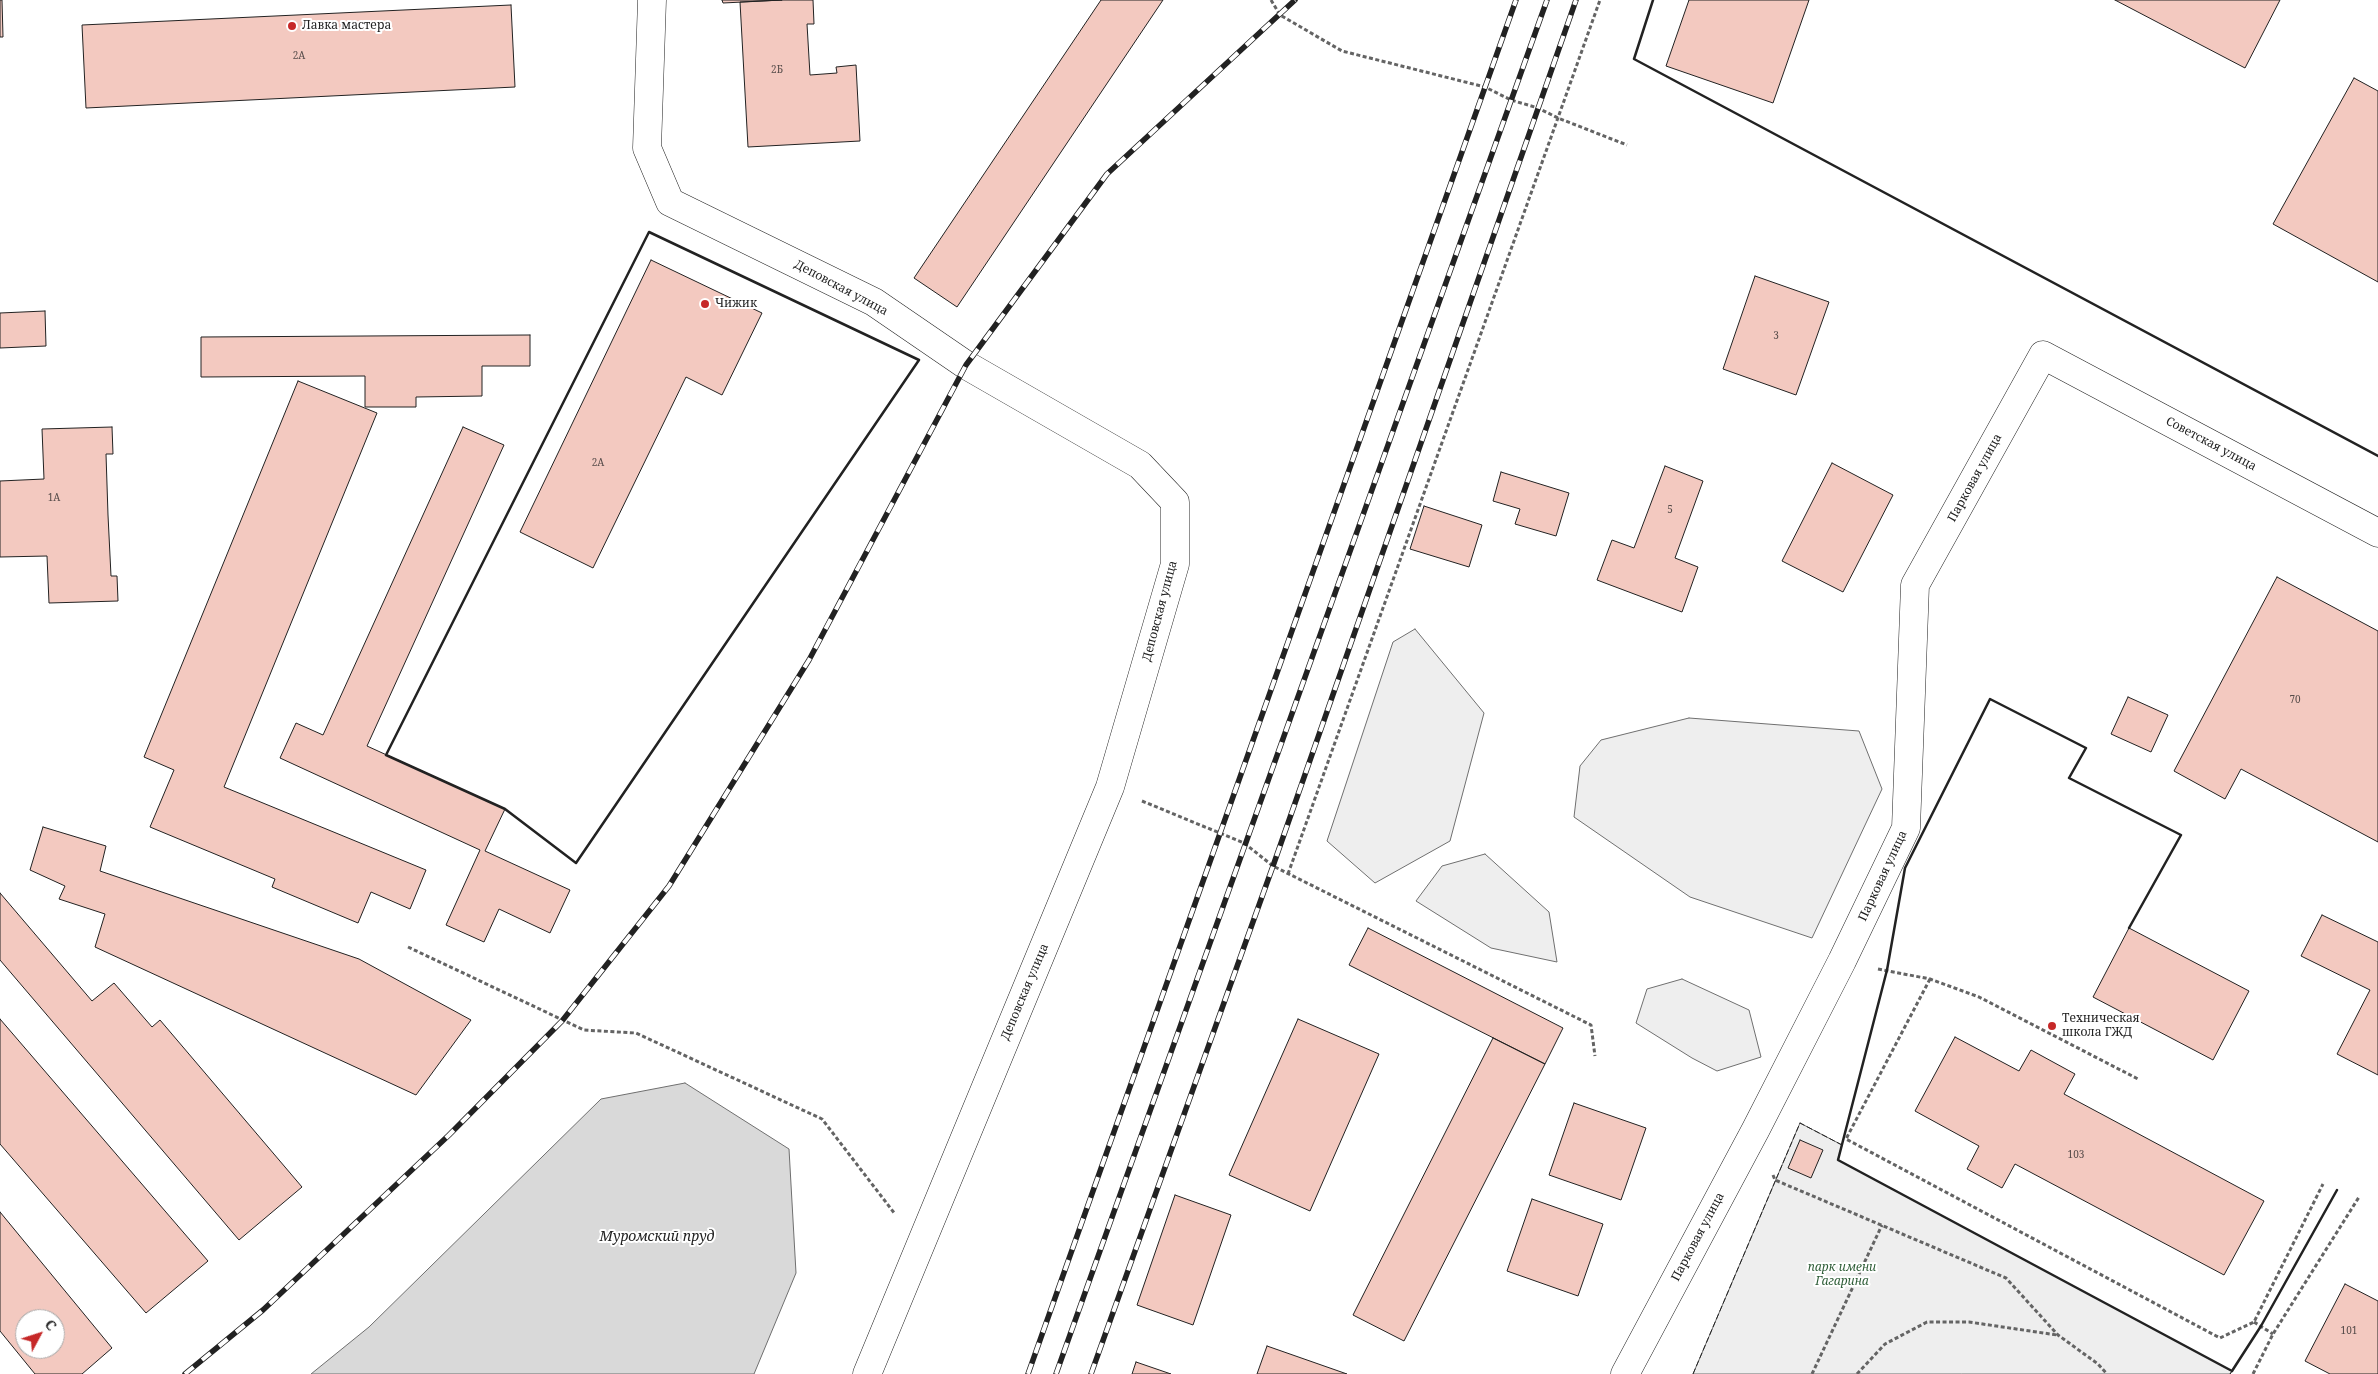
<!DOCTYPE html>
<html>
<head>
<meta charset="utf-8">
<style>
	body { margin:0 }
	#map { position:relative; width:2378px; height:1374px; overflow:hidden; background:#fff; font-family:"Noto Serif",serif }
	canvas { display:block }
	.north { position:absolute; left:15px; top:1309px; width:50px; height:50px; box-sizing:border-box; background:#fff; border:1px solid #a7a7a7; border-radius:50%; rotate:50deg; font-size:14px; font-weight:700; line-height:20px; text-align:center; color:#222 }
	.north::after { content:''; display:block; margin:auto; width:18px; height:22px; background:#c62828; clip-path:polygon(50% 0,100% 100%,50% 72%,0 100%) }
</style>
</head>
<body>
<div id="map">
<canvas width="2378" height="1374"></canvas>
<div class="north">С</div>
</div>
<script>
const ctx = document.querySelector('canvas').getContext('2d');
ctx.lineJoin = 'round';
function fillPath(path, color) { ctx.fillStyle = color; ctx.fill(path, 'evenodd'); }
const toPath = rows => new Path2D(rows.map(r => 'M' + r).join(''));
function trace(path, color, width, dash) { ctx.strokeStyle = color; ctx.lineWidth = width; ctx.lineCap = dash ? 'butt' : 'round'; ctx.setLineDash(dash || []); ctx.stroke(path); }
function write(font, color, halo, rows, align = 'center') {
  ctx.font = font + ' "Noto Serif",serif'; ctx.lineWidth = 4; ctx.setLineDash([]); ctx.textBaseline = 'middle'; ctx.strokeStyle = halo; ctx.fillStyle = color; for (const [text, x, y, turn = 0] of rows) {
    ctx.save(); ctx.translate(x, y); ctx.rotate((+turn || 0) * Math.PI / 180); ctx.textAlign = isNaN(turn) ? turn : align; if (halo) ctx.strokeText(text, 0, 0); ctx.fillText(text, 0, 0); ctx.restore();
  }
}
const green = toPath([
	[1415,629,1484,713,1450,841,1375,883,1327,841,1393,642,1415,629],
	[1689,718,1859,731,1882,789,1812,938,1690,897,1574,817,1580,766,1601,740,1689,718],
	[1485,854,1549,912,1557,962,1491,948,1416,901,1442,866,1485,854],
	[1682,979,1749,1010,1761,1057,1717,1071,1692,1058,1636,1023,1647,989,1682,979],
	[1800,1123,1842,1145,1838,1160,2232,1371,2230,1374,1693,1374,1800,1123]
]);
const water = toPath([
	[685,1083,789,1149,796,1273,754,1374,311,1374,369,1327,601,1099,685,1083]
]);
const building = toPath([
	[0,0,2,0,3,37,0,37,0,0],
	[722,0,782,0,723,3,722,0],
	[782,0,813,0,814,24,807,24,810,75,837,73,836,67,856,65,860,141,748,147,740,2,782,0],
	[1101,0,1163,0,957,307,914,278,1101,0],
	[1689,0,1809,0,1773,103,1666,66,1689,0],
	[2115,0,2280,0,2245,68,2115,0],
	[511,5,515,87,86,108,82,25,511,5],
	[2354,78,2378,91,2378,282,2273,224,2354,78],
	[651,260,762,313,722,395,686,377,593,568,520,532,651,260],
	[1755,276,1829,302,1796,395,1723,369,1755,276],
	[45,311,46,346,0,348,0,313,45,311],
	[530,335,530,366,482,366,482,396,416,397,416,407,365,407,365,376,201,377,201,337,530,335],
	[298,381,377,413,224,787,426,870,410,909,371,892,358,923,272,887,275,879,150,827,174,770,144,757,298,381],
	[112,427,113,454,106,454,108,515,111,576,117,576,118,601,49,603,47,556,0,557,0,481,44,479,42,429,112,427],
	[463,427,504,445,367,746,505,809,485,851,570,890,550,933,499,909,484,942,446,925,480,850,280,758,296,723,323,735,463,427],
	[1832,463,1893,495,1843,592,1782,561,1832,463],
	[1665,466,1703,481,1675,558,1698,567,1682,612,1597,580,1612,540,1634,548,1665,466],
	[1501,472,1569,493,1556,536,1515,524,1520,509,1493,501,1501,472],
	[1424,506,1482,525,1469,567,1410,549,1424,506],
	[2277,577,2378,631,2378,842,2241,769,2225,799,2174,771,2277,577],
	[2128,697,2168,715,2151,752,2111,734,2128,697],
	[43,827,106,846,100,871,359,959,471,1020,416,1095,95,947,105,914,59,899,65,886,30,870,43,827],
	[0,893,92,1001,114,983,152,1027,160,1020,302,1187,239,1240,0,960,0,893],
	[2322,915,2378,942,2378,1075,2337,1054,2370,990,2301,956,2322,915],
	[1368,928,1563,1028,1545,1064,1349,965,1368,928],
	[2129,928,2249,991,2213,1060,2093,997,2129,928],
	[0,1019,208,1261,146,1313,0,1144,0,1019],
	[1298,1019,1379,1054,1310,1211,1229,1175,1298,1019],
	[1955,1037,2019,1071,2031,1050,2075,1074,2064,1094,2264,1201,2224,1275,2015,1164,2002,1188,1967,1169,1979,1146,1915,1111,1955,1037],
	[1493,1038,1545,1064,1404,1341,1353,1315,1493,1038],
	[1574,1103,1646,1128,1621,1200,1549,1175,1574,1103],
	[1800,1140,1823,1150,1811,1178,1788,1168,1800,1140],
	[1175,1195,1231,1215,1193,1325,1137,1305,1175,1195],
	[1532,1199,1603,1224,1578,1296,1507,1271,1532,1199],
	[0,1212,112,1348,82,1374,35,1374,0,1331,0,1212],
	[25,1319,55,1319,55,1349,25,1349,25,1319],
	[2345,1284,2378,1301,2378,1374,2330,1374,2305,1361,2345,1284],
	[1267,1346,1347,1374,1257,1374,1267,1346],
	[1136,1362,1171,1374,1132,1374,1136,1362]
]);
const path = toPath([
	[1271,0,1280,15,1342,51,1485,87,1511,100,1538,108,1558,118,1627,145],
	[1142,801,1244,843,1273,866,1591,1025,1595,1056],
	[1288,874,1600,0],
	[408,947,584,1030,636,1033,822,1119,895,1214],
	[1878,969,1930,979,1979,997,2138,1079],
	[1930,979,1846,1139,2220,1338,2254,1322,2323,1184],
	[1773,1175,1775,1180,2006,1278,2058,1335,2098,1364,2107,1374],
	[2254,1322,2273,1334],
	[1812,1374,1882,1225],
	[1857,1374,1885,1344,1927,1322,1969,1322,2057,1335],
	[2253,1374,2273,1334,2359,1197]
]);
const minor = toPath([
	[652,0,647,148,670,202,874,302,966,365,1140,465,1175,502,1175,564,1110,787,867,1374],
	[1625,1374,1756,1129,1842,961,1906,828,1915,585,2043,355,2378,533]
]);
const rail = toPath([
	[185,1374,263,1310,449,1135,562,1021,669,886,809,660,966,365,1107,174,1295,0],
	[1028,1374,1516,0],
	[1056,1374,1547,0],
	[1091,1374,1273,866,1576,0]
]);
const fence = toPath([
	[1693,1374,1800,1123,1842,1145],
	[2230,1374,2232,1371]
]);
const wall = toPath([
	[1653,0,1634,59,2378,456],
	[649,232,919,360,576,863,505,809,386,755,649,232],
	[2129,928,2181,835,2069,778,2086,748,1990,699,1905,868,1887,970,1838,1160,2232,1371,2261,1326,2337,1190]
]);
const markers = [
	[292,26,5,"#c62828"],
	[705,304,5,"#c62828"],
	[2052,1026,5,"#c62828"]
];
const numberNames = [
	["2А",299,56],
	["2Б",777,70],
	["3",1776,336],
	["2А",598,463],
	["1А",54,498],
	["5",1670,510],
	["70",2295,700],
	["103",2076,1155],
	["101",2349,1331]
];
const poiNames = [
	["Лавка мастера",302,26],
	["Чижик",715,304],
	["Техническая",2062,1019],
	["школа ГЖД",2062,1033]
];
const streetNames = [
	["Деповская улица",841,288,28],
	["Советская улица",2211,444,28],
	["Парковая улица",1975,478,-61],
	["Деповская улица",1160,611,-75],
	["Парковая улица",1883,876,-65],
	["Деповская улица",1025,992,-67],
	["Парковая улица",1698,1237,-62]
];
const parkNames = [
	["парк имени",1842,1268],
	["Гагарина",1842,1282]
];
const waterNames = [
	["Муромский пруд",657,1237]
];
fillPath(green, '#eee');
trace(green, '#6f6f6f', 1);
fillPath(water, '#d9d9d9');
trace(water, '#6f6f6f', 1);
fillPath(building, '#f3c9c0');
trace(building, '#222', 1);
trace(minor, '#222', 29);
trace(path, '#646464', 3, [4, 2.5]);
trace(minor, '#fff', 28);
trace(rail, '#222', 5.5);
trace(rail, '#fff', 4, [11]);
trace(fence, '#222', 1, [6, 2.5]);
trace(wall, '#222', 2.5);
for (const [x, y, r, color] of markers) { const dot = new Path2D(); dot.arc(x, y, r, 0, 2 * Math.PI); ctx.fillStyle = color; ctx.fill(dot); trace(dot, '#fff', 2); }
write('10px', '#564c4a', null, numberNames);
write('12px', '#222', '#fff', poiNames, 'left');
write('12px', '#222', '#fff', streetNames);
write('italic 12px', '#2f5e38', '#fff', parkNames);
write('italic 14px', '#222', '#fff', waterNames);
</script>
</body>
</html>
